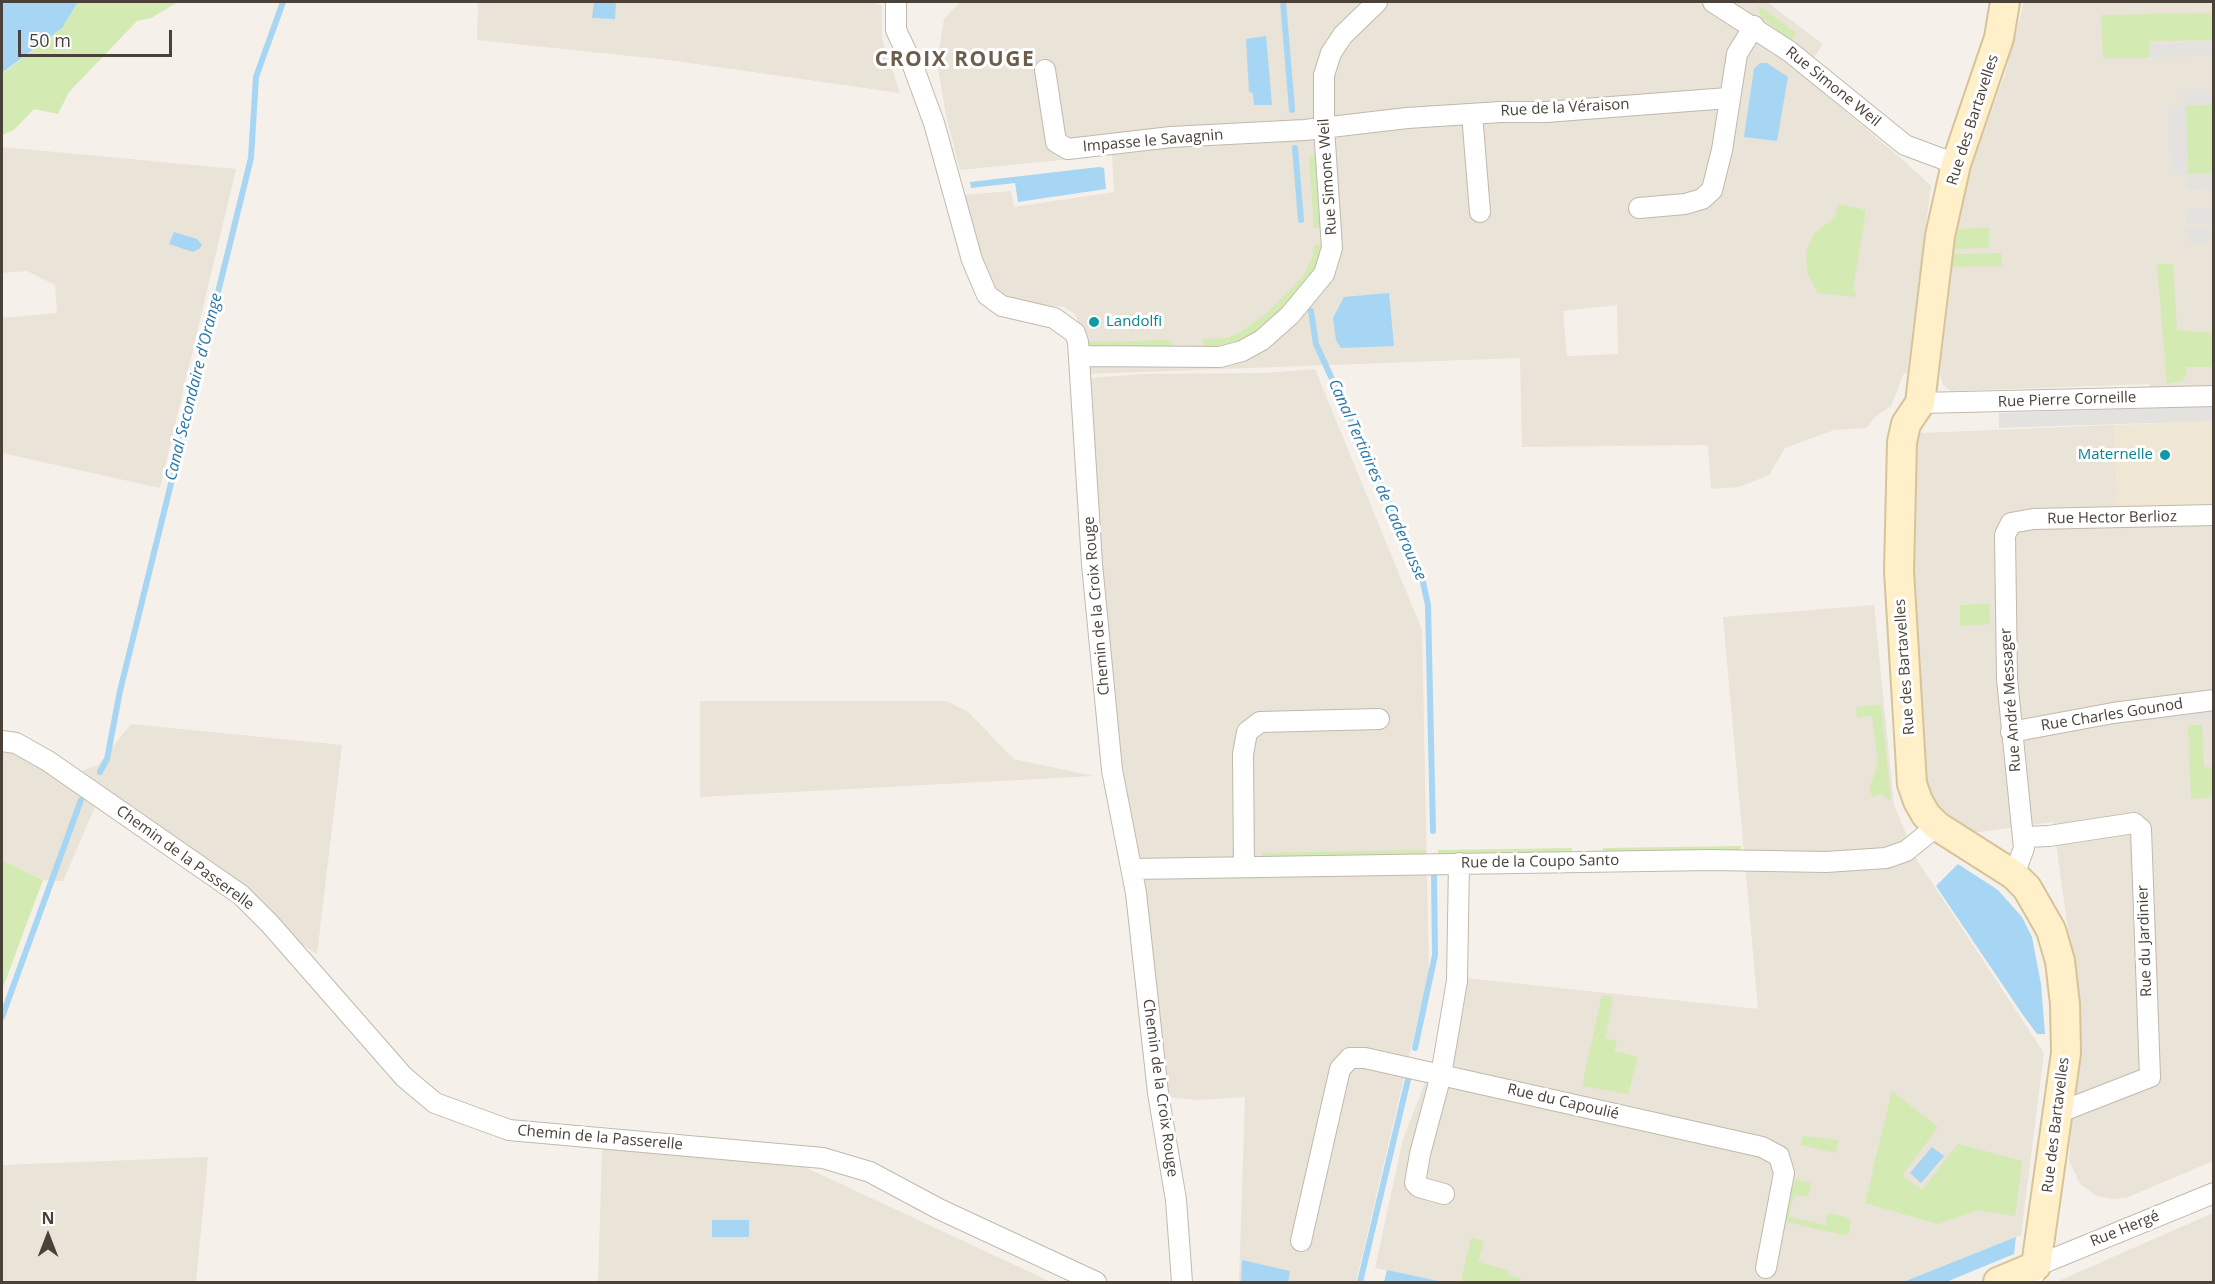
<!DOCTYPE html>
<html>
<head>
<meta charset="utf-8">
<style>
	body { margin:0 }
	#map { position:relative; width:2215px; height:1284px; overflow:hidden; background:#f5f1ea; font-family:"Open Sans",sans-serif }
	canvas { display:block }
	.frame { position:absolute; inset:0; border:3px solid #4a4238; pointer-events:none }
	.north { position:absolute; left:18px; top:1206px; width:60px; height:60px; -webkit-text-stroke:4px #fff; paint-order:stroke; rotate:0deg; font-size:16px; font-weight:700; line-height:24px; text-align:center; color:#4a4238 }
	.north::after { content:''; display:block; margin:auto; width:21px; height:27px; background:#4a4238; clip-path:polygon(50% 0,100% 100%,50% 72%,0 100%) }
	.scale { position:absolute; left:18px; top:30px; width:154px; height:27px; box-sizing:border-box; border:3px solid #4a4238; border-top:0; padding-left:8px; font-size:18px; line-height:21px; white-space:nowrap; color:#4a4238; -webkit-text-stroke:4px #fff; paint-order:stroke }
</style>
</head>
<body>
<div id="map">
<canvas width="2215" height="1284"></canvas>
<div class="frame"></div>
<div class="north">N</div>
<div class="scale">50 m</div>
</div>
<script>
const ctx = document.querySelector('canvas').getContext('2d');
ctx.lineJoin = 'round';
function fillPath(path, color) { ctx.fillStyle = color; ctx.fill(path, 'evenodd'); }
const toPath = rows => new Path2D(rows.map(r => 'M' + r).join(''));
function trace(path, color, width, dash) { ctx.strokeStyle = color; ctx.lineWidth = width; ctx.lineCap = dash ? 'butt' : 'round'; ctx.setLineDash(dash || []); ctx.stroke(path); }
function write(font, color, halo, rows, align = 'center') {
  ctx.font = font + ' "Open Sans",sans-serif'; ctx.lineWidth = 6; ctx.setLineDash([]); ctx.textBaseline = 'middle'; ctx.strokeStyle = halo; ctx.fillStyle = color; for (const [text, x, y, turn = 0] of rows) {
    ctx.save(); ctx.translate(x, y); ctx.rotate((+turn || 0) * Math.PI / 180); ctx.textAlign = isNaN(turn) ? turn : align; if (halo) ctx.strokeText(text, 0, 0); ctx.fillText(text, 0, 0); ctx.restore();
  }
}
const residential = toPath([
	[478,2,873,2,882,6,882,39,900,93,669,60,477,40],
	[960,2,1767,2,1823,44,1802,75,1903,160,1931,186,1907,373,1904,373,1891,406,1876,416,1866,428,1834,430,1785,448,1769,475,1739,487,1711,489,1708,445,1522,447,1520,358,1088,374,1086,339,1075,314,1064,307,1023,303,997,292,983,275,962,195,1011,191,1014,207,1114,192,1112,155,960,170,946,116,937,62,944,19],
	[1617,305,1618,354,1567,356,1563,311],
	[2024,2,2213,2,2213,421,2150,423,2149,384,1951,391,1943,385,1940,374,1956,232,1969,172,2005,74],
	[2,147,236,169,160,488,2,453,2,318,57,313,55,285,27,271,2,273],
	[1315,369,1422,630,1429,971,1356,1282,1239,1282,1245,1097,1199,1100,1166,1097,1112,697,1109,639,1089,416,1090,378,1145,374,1266,373],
	[2114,425,2118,507,2213,504,2213,1161,2126,1198,2112,1199,2097,1196,2080,1184,2069,1160,2074,1092,2081,1056,2080,1016,2053,822,1971,833,1961,829,1943,812,1929,792,1924,762,1914,643,1914,541,1918,436,1921,433],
	[1874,605,1894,805,1917,860,2044,1053,2021,1235,1903,1282,1443,1282,1375,1268,1403,1139,1466,978,1758,1009,1723,617],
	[700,701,946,701,967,711,1014,759,1093,776,700,797],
	[131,724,342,745,317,954,95,807,63,881,43,880,2,860,2,753,13,752,62,778,98,765],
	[602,1149,794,1162,1051,1282,598,1282],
	[208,1157,196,1282,2,1282,2,1165],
	[2213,1213,2213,1282,2056,1282,2081,1271]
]);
const education = toPath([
	[2213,421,2213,504,2118,507,2114,425]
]);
const green = toPath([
	[78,2,178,2,151,18,137,21,69,92,58,114,34,109,14,130,2,135,2,74,62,28],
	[1758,5,1796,33,1790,41,1761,16],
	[2213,13,2213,40,2150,41,2150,58,2103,58,2101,15],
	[2213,104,2213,173,2188,174,2186,106],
	[1318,155,1325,227,1314,228,1309,156],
	[1838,204,1866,210,1853,289,1857,297,1818,293,1807,273,1806,250,1814,234,1835,217],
	[1989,228,1989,248,1954,249,1958,229],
	[1314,245,1325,245,1315,275,1262,330,1241,341,1202,349,1203,339,1227,338,1239,333,1267,313,1303,276,1313,256],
	[2001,253,2002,266,1952,267,1954,254],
	[2157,264,2173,264,2177,330,2213,333,2213,367,2187,367,2184,380,2167,384],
	[1171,340,1172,350,1103,353,1085,342],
	[1989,604,1990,624,1960,626,1960,605],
	[1881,705,1891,801,1881,793,1873,797,1869,790,1878,763,1872,716,1857,717,1856,707],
	[2188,725,2202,725,2204,767,2213,767,2213,797,2191,799],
	[1742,846,1739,851,1603,852,1603,848],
	[1572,848,1571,853,1438,855,1438,850],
	[1426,850,1426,855,1262,857,1263,853],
	[2,860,43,880,2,990],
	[1602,995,1613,997,1605,1038,1617,1041,1614,1051,1638,1057,1628,1094,1582,1086],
	[1892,1091,1938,1127,1902,1176,1922,1190,1958,1144,2022,1161,2015,1216,1978,1210,1938,1224,1865,1203],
	[1803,1136,1839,1140,1836,1153,1801,1145],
	[1795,1179,1811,1183,1808,1197,1794,1195,1789,1217,1825,1225,1828,1213,1842,1216,1851,1220,1848,1236,1783,1221,1790,1189,1794,1188],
	[1471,1238,1484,1241,1478,1262,1508,1270,1508,1275,1521,1278,1519,1282,1461,1282]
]);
const parking = toPath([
	[2213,42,2213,56,2151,58,2150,45],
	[2213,89,2213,104,2186,106,2188,174,2170,174,2168,106,2184,106,2183,90],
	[2213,174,2213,189,2186,190,2186,175],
	[2213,208,2213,223,2187,224,2187,209],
	[2213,227,2213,242,2188,243,2187,228],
	[2213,406,2213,421,1999,428,1999,413],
	[2213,708,2213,719,2120,721]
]);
const water = toPath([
	[2,2,78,2,62,28,2,73],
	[594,2,616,2,615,19,592,18],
	[1266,36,1272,105,1254,105,1253,94,1249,91,1246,39],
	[1760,63,1767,63,1788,77,1777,141,1744,137,1754,69],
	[1099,167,1104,168,1106,189,1018,202,1015,183,971,188,970,182],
	[174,232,197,239,202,245,199,249,193,252,169,244],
	[1389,293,1394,346,1341,348,1336,340,1333,318,1344,297],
	[1958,864,1998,890,2022,917,2032,937,2041,984,2045,1034,2037,1034,2023,1015,1936,886],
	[1932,1147,1944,1156,1921,1183,1910,1173],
	[712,1220,749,1220,749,1237,712,1237],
	[2016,1237,2014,1254,1946,1282,1903,1282],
	[1242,1260,1290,1271,1288,1282,1241,1282],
	[1387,1270,1443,1282,1384,1282]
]);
const stream = toPath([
	[1283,2,1292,110],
	[1295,148,1301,220],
	[1311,311,1316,344,1421,573,1428,605,1433,831],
	[100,772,107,759,120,691,251,158,256,77,283,2],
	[2,1017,81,800],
	[1415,1048,1435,955,1434,876],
	[1360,1282,1410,1071]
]);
const street = toPath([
	[896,2,896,30,913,66,934,123,972,260,987,295,1002,306,1054,318,1075,333,1078,342,1092,564,1112,770,1136,893,1158,1093,1176,1200,1182,1282],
	[1713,2,1789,51,1905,145,1956,164],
	[1045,70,1056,142,1068,149,1171,137,1305,130,1407,118,1501,112,1546,112,1728,98],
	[1472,114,1480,212],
	[1639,208,1685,204,1702,199,1712,190,1722,150,1737,54,1754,26],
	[1081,356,1220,357,1242,351,1262,340,1290,315,1324,274,1332,248,1324,128,1324,75,1331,53,1343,35,1377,2],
	[1920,403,2214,396],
	[2011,732,2113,713,2214,700],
	[2,741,16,743,48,761,241,895,270,924,404,1077,435,1103,509,1130,823,1158,870,1172,939,1209,1096,1282],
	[2024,837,2049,836,2134,823,2141,829,2150,1077,2060,1112],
	[1459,863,1457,981,1441,1075,1762,1147,1779,1156,1784,1173,1766,1268],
	[1244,867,1243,754,1247,732,1260,722,1379,719],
	[1132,869,1711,860,1826,862,1886,858,1906,851,1937,826],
	[2014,875,2024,848,2007,679,2005,535,2011,523,2033,519,2214,515],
	[1301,1241,1340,1069,1350,1058,1365,1058,1441,1075,1420,1154,1415,1183,1419,1187,1444,1194],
	[2034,1275,2036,1266,2214,1193]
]);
const secondary = toPath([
	[1998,1282,2036,1266,2066,1053,2065,1004,2060,961,2051,930,2027,888,2014,875,1937,826,1926,815,1918,801,1912,784,1899,571,1902,442,1906,424,1920,403,1940,236,1956,164,1999,38,2005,2]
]);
const markers = [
	[1094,322,6,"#0f9aa8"],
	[2165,455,6,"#0f9aa8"]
];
const streetNames = [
	["Rue Simone Weil",1833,87,39],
	["Rue de la Véraison",1565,108,-3],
	["Rue des Bartavelles",1973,120,-72],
	["Impasse le Savagnin",1153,141,-5],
	["Rue Simone Weil",1328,177,-94],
	["Rue Pierre Corneille",2067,400,-2],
	["Rue Hector Berlioz",2112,518,-1],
	["Chemin de la Croix Rouge",1097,606,-95],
	["Rue des Bartavelles",1905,667,-94],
	["Rue André Messager",2011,700,-94],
	["Rue Charles Gounod",2112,715,-9],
	["Chemin de la Passerelle",185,858,36],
	["Rue de la Coupo Santo",1540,862,-1],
	["Rue du Jardinier",2145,941,-92],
	["Chemin de la Croix Rouge",1160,1088,82],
	["Rue du Capoulié",1563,1102,13],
	["Rue des Bartavelles",2056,1125,-83],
	["Chemin de la Passerelle",600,1138,5],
	["Rue Hergé",2125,1229,-22]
];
const cultureNames = [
	["Landolfi",1106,322],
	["Maternelle",2153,455,"right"]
];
const waterNames = [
	["Canal Secondaire d'Orange",194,387,-76],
	["Canal Tertiaires de Caderousse",1377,480,66]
];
const districtNames = [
	["CROIX ROUGE",955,60]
];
fillPath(residential, '#e9e3d8');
fillPath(education, '#efe6d4');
fillPath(green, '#d3eab2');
fillPath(parking, '#e4e2df');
fillPath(water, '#a6d6f3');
trace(stream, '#a6d6f3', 6);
trace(street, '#c1b9ac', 22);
trace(secondary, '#d6c499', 32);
trace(street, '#fff', 20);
trace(secondary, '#fff0ca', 28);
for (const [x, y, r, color] of markers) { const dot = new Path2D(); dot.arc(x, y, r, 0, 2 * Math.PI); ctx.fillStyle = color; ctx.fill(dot); trace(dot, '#fff', 2); }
write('15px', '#4a4238', '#fff', streetNames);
write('15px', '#0d838f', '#fff', cultureNames, 'left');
write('italic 16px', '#2978a9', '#fff', waterNames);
ctx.letterSpacing = '1.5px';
write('bold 21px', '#6d5f4e', '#fff', districtNames);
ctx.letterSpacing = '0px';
</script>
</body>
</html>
